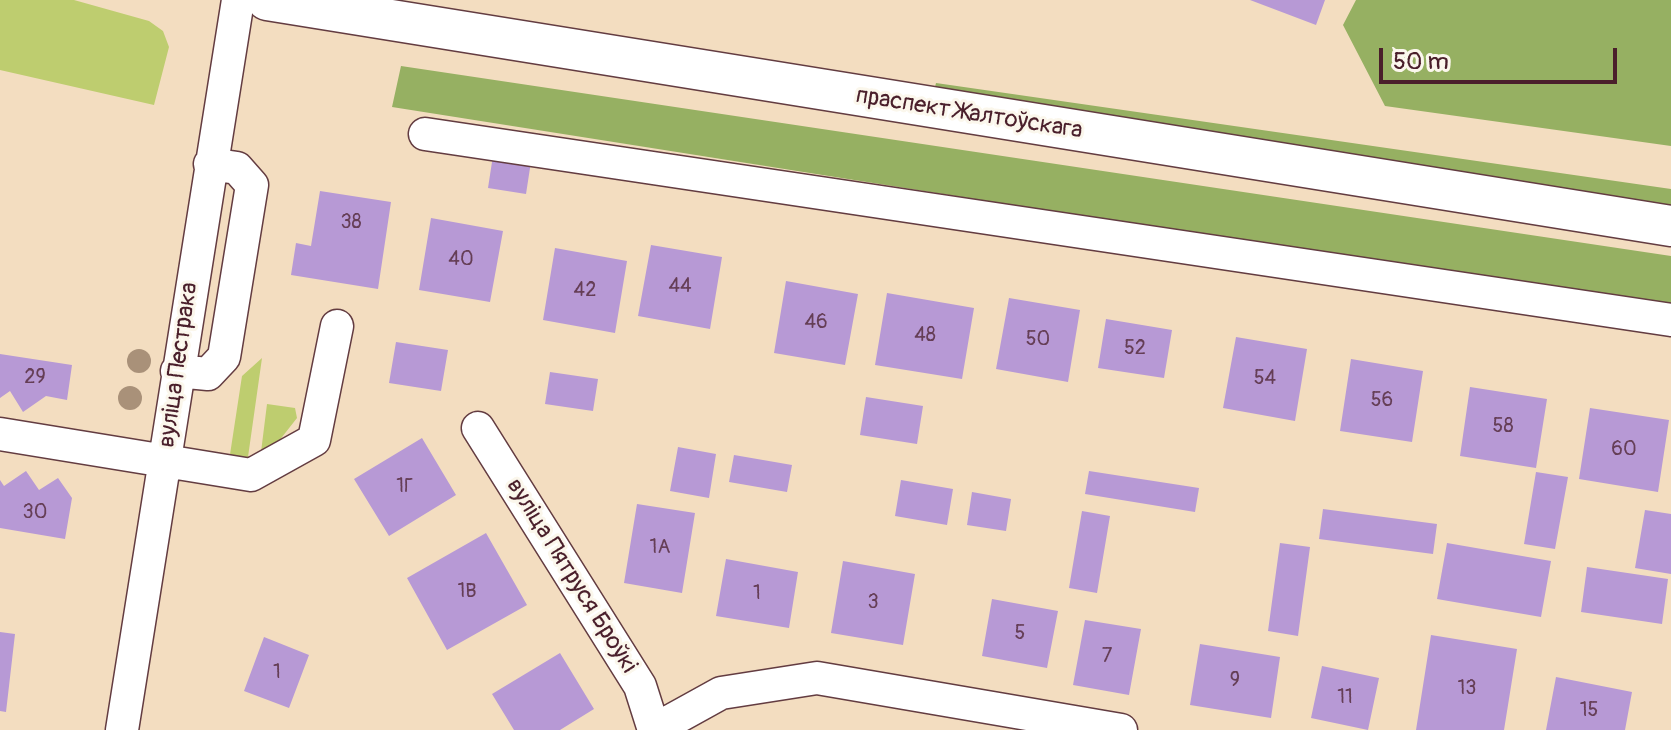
<!DOCTYPE html>
<html>
<head>
<meta charset="utf-8">
<style>
	body { margin:0 }
	#map { position:relative; width:1671px; height:730px; overflow:hidden; background:#f3ddc0; font-family:Pangolin,sans-serif }
	canvas { display:block }
	.scale { position:absolute; left:1379px; top:48px; width:238px; height:36px; box-sizing:border-box; border:4px solid #4a1f2b; border-top:0; padding-left:10px; font-size:24px; line-height:28px; white-space:nowrap; color:#4a1f2b; -webkit-text-stroke:6px #fbf7ec; paint-order:stroke }
</style>
</head>
<body>
<div id="map">
<canvas width="1671" height="730"></canvas>
<div class="scale">50 m</div>
</div>
<script>
const ctx = document.querySelector('canvas').getContext('2d');
ctx.lineJoin = 'round';
function fillPath(path, color) { ctx.fillStyle = color; ctx.fill(path, 'evenodd'); }
const toPath = rows => new Path2D(rows.map(r => 'M' + r).join(''));
function trace(path, color, width, dash) { ctx.strokeStyle = color; ctx.lineWidth = width; ctx.lineCap = dash ? 'butt' : 'round'; ctx.setLineDash(dash || []); ctx.stroke(path); }
function write(font, color, halo, rows, align = 'center') {
  ctx.font = font + ' Pangolin,sans-serif'; ctx.lineWidth = 6; ctx.setLineDash([]); ctx.textBaseline = 'middle'; ctx.strokeStyle = halo; ctx.fillStyle = color; for (const [text, x, y, turn = 0] of rows) {
    ctx.save(); ctx.translate(x, y); ctx.rotate((+turn || 0) * Math.PI / 180); ctx.textAlign = isNaN(turn) ? turn : align; if (halo) ctx.strokeText(text, 0, 0); ctx.fillText(text, 0, 0); ctx.restore();
  }
}
const green = toPath([
	[0,0,74,0,149,21,163,31,169,47,154,105,0,70],
	[262,358,248,457,241,463,229,461,242,376],
	[267,404,295,408,297,418,275,446,261,452]
]);
const forest = toPath([
	[1356,0,1671,0,1671,146,1385,106,1343,25],
	[401,66,1671,256,1671,309,392,107],
	[936,83,1671,189,1671,205,933,95]
]);
const building = toPath([
	[1250,0,1325,0,1316,25],
	[494,149,532,155,526,194,488,188],
	[320,191,391,202,378,289,291,275,296,243,311,246],
	[431,218,503,231,490,302,419,290],
	[651,245,722,257,710,329,638,316],
	[555,248,627,261,615,333,543,320],
	[786,281,858,294,845,365,774,353],
	[887,293,974,308,962,379,875,365],
	[1009,298,1080,310,1068,382,996,369],
	[1106,319,1172,330,1164,378,1098,368],
	[1236,337,1307,349,1295,421,1223,408],
	[396,342,448,350,441,391,389,383],
	[0,354,72,365,67,400,46,396,23,412,10,391,0,398],
	[1351,359,1423,371,1412,442,1340,431],
	[550,372,598,379,593,411,545,404],
	[1470,387,1547,399,1536,468,1460,456],
	[866,397,923,406,917,444,860,435],
	[1590,408,1669,420,1658,492,1579,479],
	[422,438,456,495,389,536,354,479],
	[678,447,716,454,709,498,670,491],
	[734,455,792,465,787,492,729,482],
	[26,471,39,490,58,478,72,498,65,539,0,528,0,480,4,486],
	[1089,471,1199,488,1195,512,1085,494],
	[1536,472,1568,477,1555,549,1524,544],
	[901,480,953,489,947,525,895,516],
	[972,492,1011,499,1006,531,967,525],
	[637,504,695,513,682,593,624,583],
	[1323,509,1437,524,1433,554,1319,539],
	[1645,510,1671,514,1671,574,1635,568],
	[1082,511,1110,516,1097,593,1069,588],
	[486,533,527,605,447,650,407,578],
	[1280,543,1310,547,1298,636,1268,631],
	[1447,543,1551,561,1541,617,1437,599],
	[726,559,798,572,789,628,716,616],
	[843,561,915,574,903,645,831,633],
	[1587,567,1668,579,1662,624,1581,612],
	[992,599,1058,611,1047,668,982,656],
	[1085,620,1141,629,1129,695,1073,685],
	[0,632,15,634,6,712,0,711],
	[1431,635,1517,649,1504,730,1416,730],
	[264,637,309,655,289,708,244,691],
	[1200,644,1280,657,1271,718,1190,705],
	[560,653,594,709,560,730,514,730,492,694],
	[1322,666,1379,678,1368,730,1311,718],
	[1556,677,1632,692,1625,730,1546,730]
]);
const minor = toPath([
	[425,134,1671,320],
	[177,371,208,374,224,357,252,185,237,168,210,164],
	[478,428,640,686,654,730,721,693,817,678,1121,730],
	[0,434,251,475,314,440,337,326],
	[122,730,238,0]
]);
const major = toPath([
	[267,0,1671,226]
]);
const trees = [
	[139,361],
	[130,398]
];
const numberNames = [
	["38",351,223],
	["40",461,260],
	["44",680,287],
	["42",585,291],
	["46",816,323],
	["48",925,336],
	["50",1038,340],
	["52",1135,349],
	["29",35,378],
	["54",1265,379],
	["56",1382,401],
	["58",1503,427],
	["60",1624,450],
	["1Г",405,487],
	["30",35,513],
	["1А",660,548],
	["1В",467,592],
	["1",757,594],
	["3",873,603],
	["5",1020,634],
	["7",1107,657],
	["1",277,673],
	["9",1235,681],
	["13",1467,689],
	["11",1345,698],
	["15",1589,711]
];
const streetNames = [
	["праспект Жалтоўскага",969,114,9],
	["вуліца Пестрака",179,365,-82],
	["вуліца Пятруся Броўкі",571,576,58]
];
fillPath(green, '#becd6f');
fillPath(forest, '#96b062');
fillPath(building, '#b799d5');
trace(minor, '#633c41', 35);
trace(major, '#633c41', 43);
trace(minor, '#fff', 32);
trace(major, '#fff', 40);
ctx.fillStyle = '#a99179';
for (const [x, y] of trees) { ctx.beginPath(); ctx.arc(x, y, 12, 0, 2 * Math.PI); ctx.fill(); }
write('20px', '#653e56', null, numberNames);
write('24px', '#4a1f2b', '#fbf7ec', streetNames);
</script>
</body>
</html>
